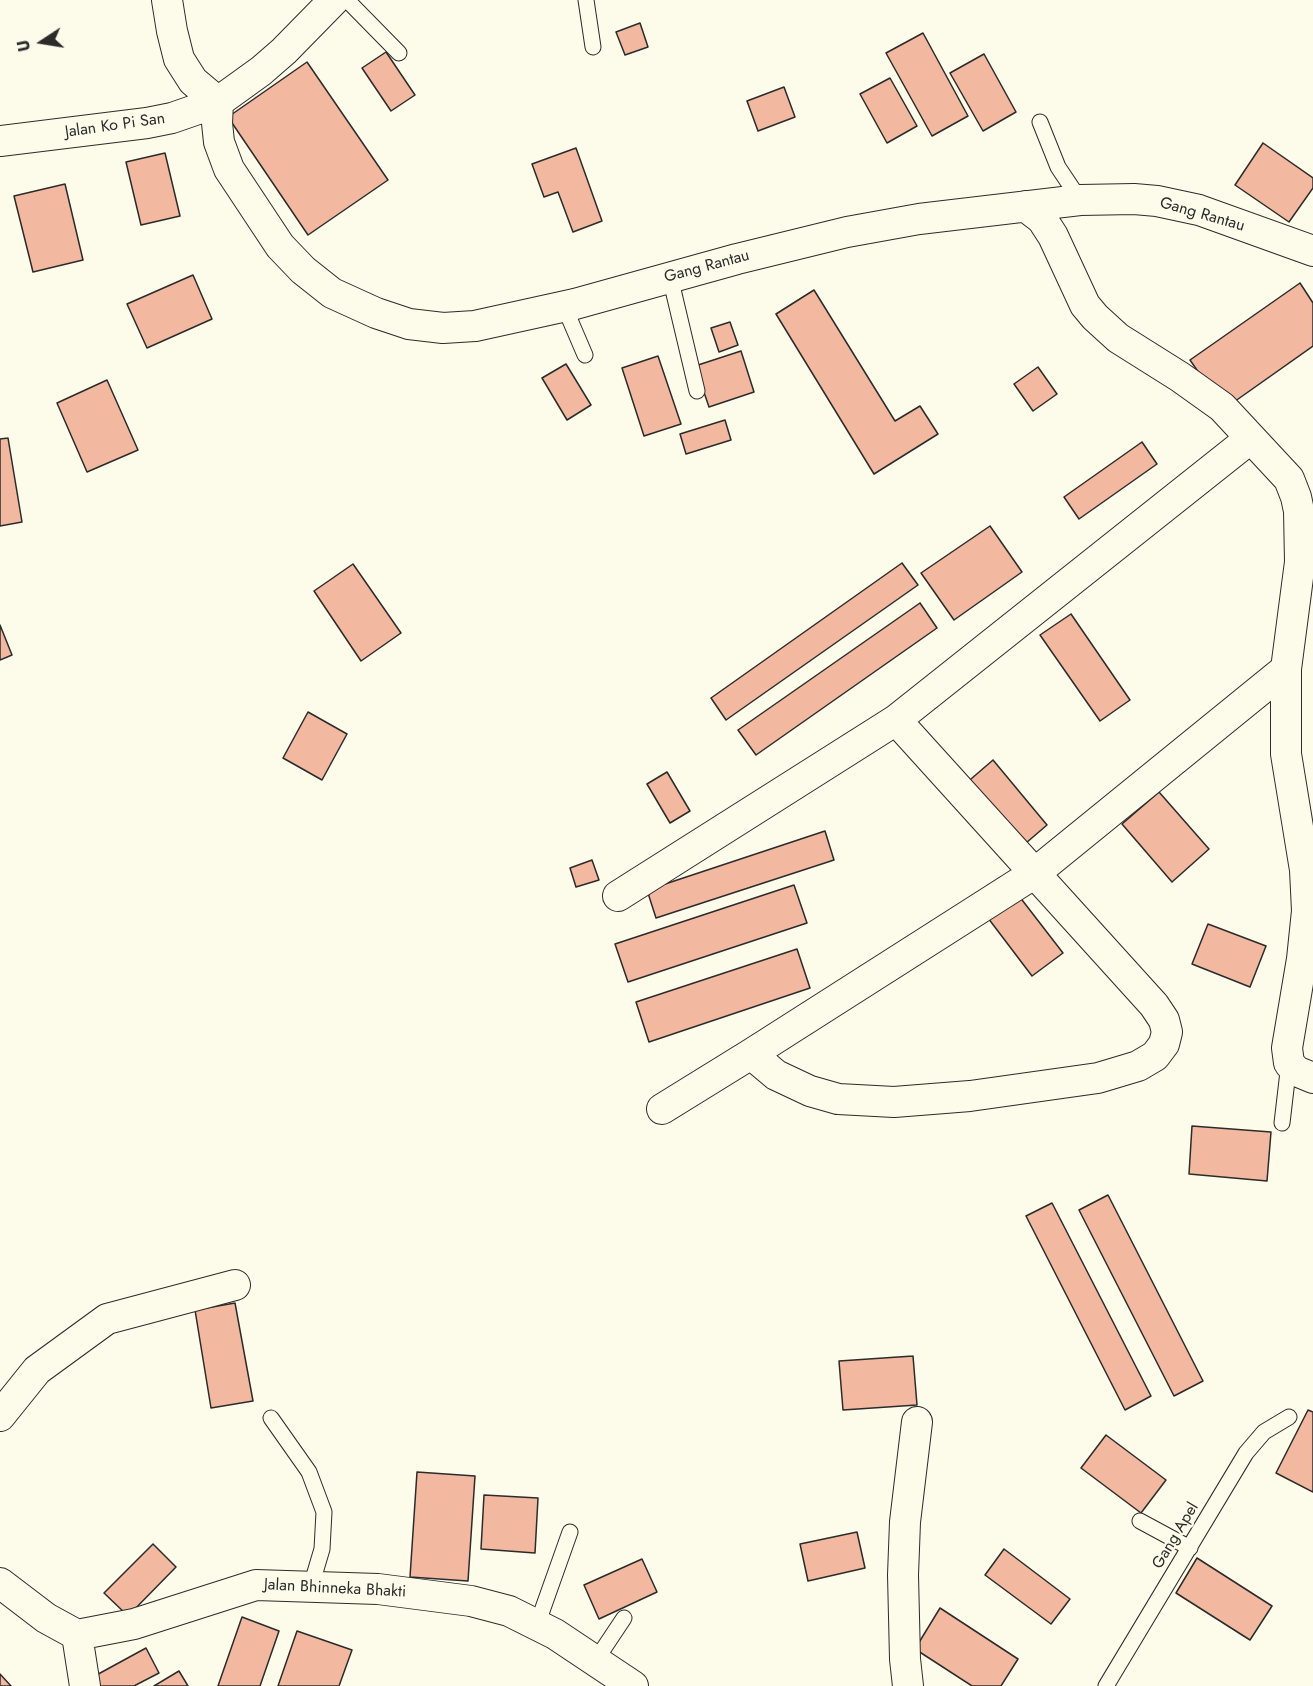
<!DOCTYPE html>
<html>
<head>
<meta charset="utf-8">
<style>
	body { margin:0 }
	#map { position:relative; width:1313px; height:1686px; overflow:hidden; background:#fdfbea; font-family:Jost,sans-serif }
	canvas { display:block }
	.north { position:absolute; left:12px; top:12px; width:60px; height:60px; -webkit-text-stroke:4px #fdfbea; paint-order:stroke; rotate:258deg; font-size:16px; font-weight:700; line-height:24px; text-align:center; color:#2b2b2b }
	.north::after { content:''; display:block; margin:auto; width:21px; height:27px; background:#2b2b2b; clip-path:polygon(50% 0,100% 100%,50% 72%,0 100%) }
</style>
</head>
<body>
<div id="map">
<canvas width="1313" height="1686"></canvas>
<div class="north">U</div>
</div>
<script>
const ctx = document.querySelector('canvas').getContext('2d');
ctx.lineJoin = 'round';
function fillPath(path, color) { ctx.fillStyle = color; ctx.fill(path, 'evenodd'); }
const toPath = rows => new Path2D(rows.map(r => 'M' + r).join(''));
function trace(path, color, width, dash) { ctx.strokeStyle = color; ctx.lineWidth = width; ctx.lineCap = dash ? 'butt' : 'round'; ctx.setLineDash(dash || []); ctx.stroke(path); }
function write(font, color, halo, rows, align = 'center') {
  ctx.font = font + ' Jost,sans-serif'; ctx.lineWidth = 4.5; ctx.setLineDash([]); ctx.textBaseline = 'middle'; ctx.strokeStyle = halo; ctx.fillStyle = color; for (const [text, x, y, turn = 0] of rows) {
    ctx.save(); ctx.translate(x, y); ctx.rotate((+turn || 0) * Math.PI / 180); ctx.textAlign = isNaN(turn) ? turn : align; if (halo) ctx.strokeText(text, 0, 0); ctx.fillText(text, 0, 0); ctx.restore();
  }
}
const building = toPath([
	[640,23,648,47,625,55,616,32,640,23],
	[923,33,968,116,932,136,886,53,923,33],
	[386,52,415,95,391,111,362,68,386,52],
	[984,54,1016,112,983,131,950,73,984,54],
	[307,62,388,180,308,235,228,117,307,62],
	[890,78,917,126,887,143,860,94,890,78],
	[784,87,795,117,758,131,747,101,784,87],
	[1263,143,1313,178,1313,188,1289,222,1235,185,1263,143],
	[576,148,602,221,573,232,558,192,544,197,532,164,576,148],
	[165,153,180,216,141,225,126,162,165,153],
	[65,184,83,260,33,272,14,196,65,184],
	[193,275,212,319,147,348,127,304,193,275],
	[1300,283,1313,303,1313,346,1224,409,1190,360,1300,283],
	[814,290,895,421,920,406,938,434,874,474,776,314,814,290],
	[730,322,738,345,719,352,711,328,730,322],
	[741,351,754,392,709,407,695,366,741,351],
	[658,356,681,424,644,436,622,368,658,356],
	[566,364,591,405,567,420,542,378,566,364],
	[1038,367,1057,394,1033,411,1014,384,1038,367],
	[107,380,138,450,87,472,57,403,107,380],
	[725,420,731,440,686,454,680,434,725,420],
	[8,438,22,522,0,526,0,439,8,438],
	[1142,442,1157,464,1079,519,1064,497,1142,442],
	[990,526,1022,572,954,620,921,573,990,526],
	[902,563,918,585,726,720,711,698,902,563],
	[353,564,401,633,361,661,314,591,353,564],
	[920,603,937,628,756,755,738,730,920,603],
	[1071,614,1130,700,1100,721,1040,635,1071,614],
	[0,625,12,655,0,660,0,625],
	[308,712,347,734,322,780,283,758,308,712],
	[993,760,1047,825,1019,849,964,785,993,760],
	[667,772,690,811,670,823,647,784,667,772],
	[1159,792,1209,849,1172,882,1122,824,1159,792],
	[825,831,834,860,656,918,647,890,825,831],
	[592,860,599,880,576,887,570,868,592,860],
	[794,885,807,923,628,982,615,944,794,885],
	[1019,896,1063,953,1032,976,988,918,1019,896],
	[1208,924,1266,946,1250,987,1192,964,1208,924],
	[797,949,810,988,649,1042,636,1002,797,949],
	[1192,1126,1271,1132,1267,1181,1189,1174,1192,1126],
	[1108,1195,1203,1381,1174,1396,1079,1210,1108,1195],
	[1052,1203,1151,1396,1125,1410,1026,1216,1052,1203],
	[235,1303,253,1401,211,1408,195,1310,235,1303],
	[913,1356,917,1405,843,1410,839,1361,913,1356],
	[1308,1410,1313,1412,1313,1492,1276,1473,1308,1410],
	[1106,1435,1166,1480,1141,1513,1081,1468,1106,1435],
	[417,1472,475,1476,468,1581,410,1577,417,1472],
	[484,1495,538,1498,535,1553,481,1549,484,1495],
	[857,1532,865,1568,808,1581,800,1544,857,1532],
	[153,1544,176,1567,128,1616,104,1593,153,1544],
	[1004,1549,1070,1599,1051,1624,985,1575,1004,1549],
	[1197,1558,1272,1606,1250,1640,1176,1593,1197,1558],
	[642,1559,657,1592,599,1619,584,1585,642,1559],
	[940,1608,1018,1659,1001,1686,972,1686,915,1649,940,1608],
	[242,1617,279,1631,260,1686,218,1686,242,1617],
	[297,1631,352,1650,339,1686,278,1686,297,1631],
	[146,1648,159,1673,134,1686,95,1686,91,1678,146,1648],
	[179,1671,188,1686,154,1686,179,1671],
	[0,1674,11,1686,0,1686,0,1674]
]);
const lane = toPath([
	[347,0,399,53],
	[586,0,593,47],
	[1040,122,1058,167,1080,200],
	[670,277,697,391],
	[564,306,585,355],
	[1282,1123,1289,1063],
	[271,1418,309,1472,324,1512,322,1549,311,1586],
	[1140,1521,1190,1548],
	[537,1625,570,1532],
	[596,1660,624,1618],
	[1106,1686,1246,1453,1264,1432,1289,1417]
]);
const street = toPath([
	[167,0,172,31,179,59,193,81,218,102,217,123,219,142,229,169,280,246,303,270,332,293,376,313,409,324,443,328,475,326,575,304,737,259,847,232,919,219,1080,200,1134,199,1157,201,1199,210,1313,251],
	[0,141,147,123,172,118,218,102,261,71,284,51,334,0],
	[1025,206,1042,219,1053,236,1085,305,1095,317,1118,338,1180,377,1222,407,1289,479,1296,497,1299,511,1300,562,1286,669,1286,754,1305,870,1307,911,1302,959,1287,1048,1289,1063,1296,1071,1313,1078],
	[618,896,896,720,1251,438],
	[751,1054,776,1075,810,1091,838,1099,894,1102,970,1096,1098,1078,1138,1066,1155,1056,1164,1044,1167,1032,1164,1020,1154,1005,896,720],
	[662,1109,751,1054,1035,873,1286,669],
	[0,1416,37,1370,107,1319,235,1285],
	[0,1583,46,1618,77,1635,134,1624,256,1585,378,1589,471,1601,509,1611,555,1634,633,1686],
	[77,1635,85,1686],
	[908,1686,905,1659,903,1575,905,1522,917,1422]
]);
const streetNames = [
	["Jalan Ko Pi San",115,126,-8],
	["Gang Rantau",1202,215,16],
	["Gang Rantau",707,267,-15],
	["Gang Apel",1176,1536,-59],
	["Jalan Bhinneka Bhakti",335,1589,3]
];
fillPath(building, '#f2b8a0');
trace(building, '#2b2b2b', 1.5);
trace(lane, '#2b2b2b', 17);
trace(street, '#2b2b2b', 32);
trace(lane, '#fdfbea', 15);
trace(street, '#fdfbea', 30);
write('16px', '#2b2b2b', '#fdfbea', streetNames);
</script>
</body>
</html>
